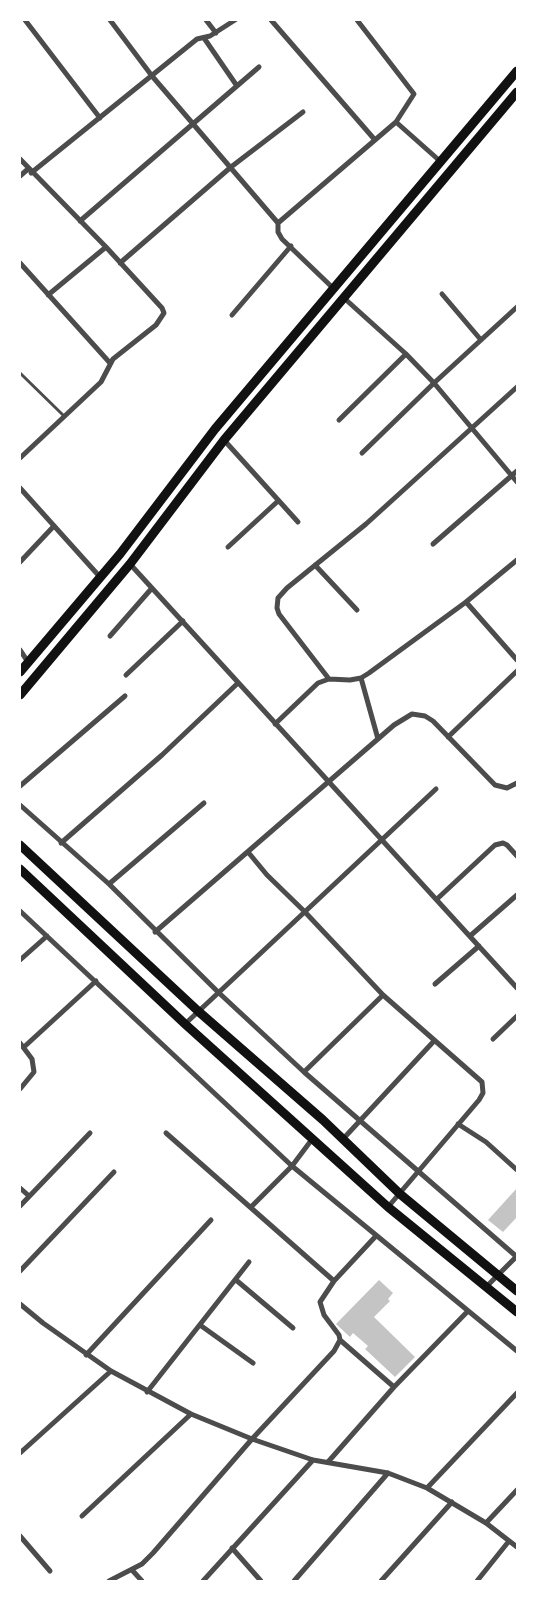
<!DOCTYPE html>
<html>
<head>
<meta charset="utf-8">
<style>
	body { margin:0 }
	#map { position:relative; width:537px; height:1601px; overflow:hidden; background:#fff; font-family:"Alegreya Sans",sans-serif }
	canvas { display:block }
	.frame { position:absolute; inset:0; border:21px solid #fff; pointer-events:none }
</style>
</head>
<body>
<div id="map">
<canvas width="537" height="1601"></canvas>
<div class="frame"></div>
</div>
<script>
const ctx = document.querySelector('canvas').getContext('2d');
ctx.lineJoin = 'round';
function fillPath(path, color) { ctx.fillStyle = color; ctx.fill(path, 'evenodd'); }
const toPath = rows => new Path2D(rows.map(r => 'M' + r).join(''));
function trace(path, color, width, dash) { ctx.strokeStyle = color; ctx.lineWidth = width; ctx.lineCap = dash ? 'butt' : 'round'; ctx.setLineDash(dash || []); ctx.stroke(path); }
const building = toPath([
	[517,1188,517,1217,503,1232,488,1220],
	[379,1280,393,1293,388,1299,390,1301,374,1317,415,1357,395,1377,365,1349,368,1346,353,1333,350,1337,336,1324]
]);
const service = toPath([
	[20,373,64,416]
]);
const minor = toPath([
	[25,20,100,118],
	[110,20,152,76,278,223],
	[206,20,216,33],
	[271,20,375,140],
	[357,20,414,94,396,122,441,162],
	[204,38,237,86],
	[20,159,106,247,162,308,164,313,156,325,113,359,101,382,20,458],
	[31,173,197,39,210,36,235,20],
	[20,176,28,169],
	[80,221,259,67],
	[20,263,110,363],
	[120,263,231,167,303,112],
	[334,289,282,239,278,232,278,223,396,122],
	[442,294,481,340],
	[48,295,106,247],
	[344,298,406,354,434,383,517,482],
	[232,315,291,246],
	[339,420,406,354],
	[224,440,298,522],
	[362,453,434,383,517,307],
	[20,488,100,577],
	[433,544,517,471],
	[228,547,278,501],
	[20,562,53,527],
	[130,564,517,988],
	[315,565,357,610],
	[466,602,517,660],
	[110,636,152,588],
	[20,650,28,662],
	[126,675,183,621],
	[361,678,378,739],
	[329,679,279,614,277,608,278,598,287,588,366,524,517,387],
	[275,724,318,683,329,679,350,680,361,678,369,673,466,602,517,560],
	[448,737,517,671],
	[20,786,125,696],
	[20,805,109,884,218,992,304,1072,517,1257],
	[61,843,162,755,238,683],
	[248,852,267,875,304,911,383,995,482,1082,483,1093,479,1100,388,1207],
	[109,884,204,803],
	[437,899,495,845,503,843,507,845,517,856],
	[20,911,292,1166,517,1351],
	[155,932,394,725,412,714,425,716,433,721,495,785,507,788,517,783],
	[470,936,517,895],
	[20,960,47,936],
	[435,984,479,946],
	[185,1024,436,789],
	[493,1039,517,1016],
	[20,1043,32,1059,34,1072,20,1089],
	[24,1047,96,981],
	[304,1072,383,995],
	[458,1124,486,1142,517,1170],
	[166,1133,334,1281],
	[343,1139,434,1041],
	[20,1188,29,1196],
	[20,1206,90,1133],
	[251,1207,292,1166,313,1138],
	[20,1271,114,1172],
	[236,1280,293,1328],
	[486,1287,517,1256],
	[20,1304,43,1323,111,1371,191,1414,252,1439,313,1460,388,1473,427,1488,486,1523,517,1547],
	[200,1325,253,1363],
	[340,1340,394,1387],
	[86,1355,211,1220],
	[147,1392,249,1262],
	[20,1453,111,1371],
	[328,1462,394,1387,467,1312],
	[427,1488,517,1393],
	[82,1516,191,1414],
	[486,1523,517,1490],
	[20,1536,50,1571],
	[232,1548,261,1581],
	[132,1570,142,1581],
	[109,1581,142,1564,153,1553,252,1439,334,1351,340,1340,339,1335,324,1315,320,1302,334,1281,375,1237],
	[203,1581,313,1460],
	[294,1581,388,1473],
	[381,1581,452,1502],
	[477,1581,509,1541]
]);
const secondary = toPath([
	[20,845,198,1011,323,1120,400,1194,517,1291],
	[20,869,185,1024,388,1207,517,1312]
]);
const primary = toPath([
	[20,672,120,554,215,429,517,71],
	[20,695,130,564,224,440,517,92]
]);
fillPath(building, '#c4c4c4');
trace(service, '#4c4c4c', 3);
trace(minor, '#4c4c4c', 5);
trace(secondary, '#111', 9);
trace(primary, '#111', 9);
</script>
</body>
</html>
